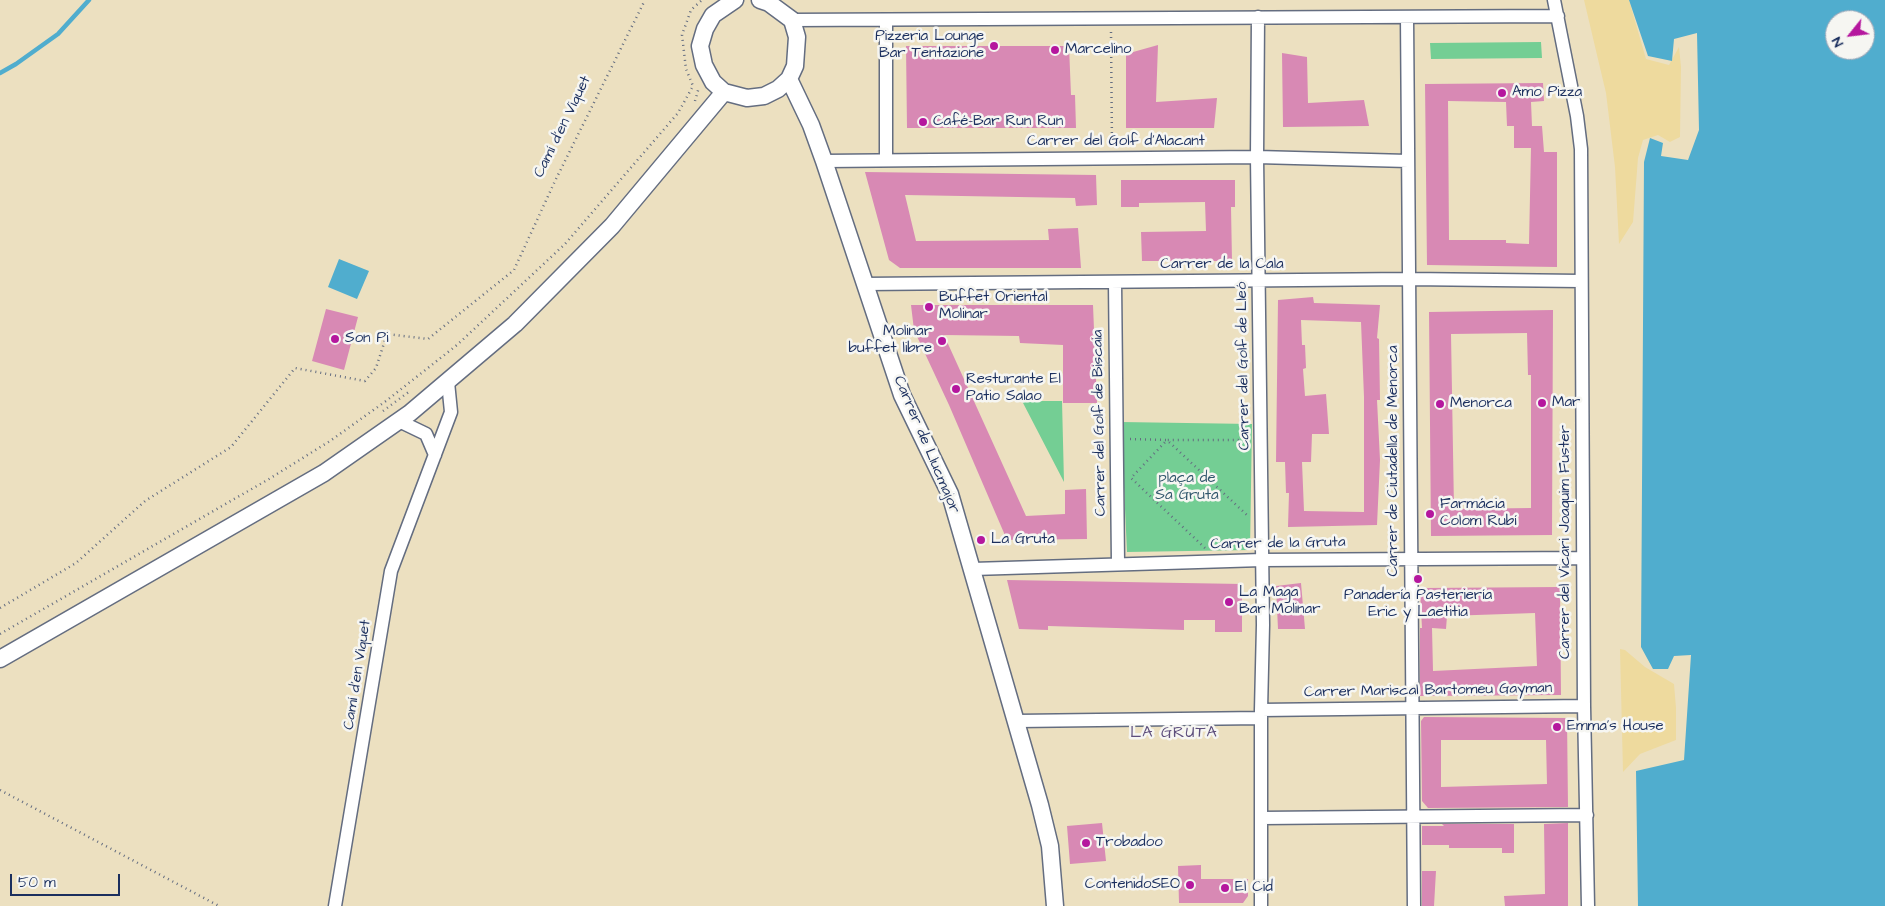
<!DOCTYPE html>
<html>
<head>
<meta charset="utf-8">
<style>
	body { margin:0 }
	#map { position:relative; width:1885px; height:906px; overflow:hidden; background:#ece0c0; font-family:"Architects Daughter",sans-serif }
	canvas { display:block }
	.north { position:absolute; left:1825px; top:10px; width:50px; height:50px; box-sizing:border-box; background:#f6f6f2; border:1px solid #9ea6b7; border-radius:50%; rotate:241deg; font-size:14px; font-weight:700; line-height:20px; text-align:center; color:#1b2f5e }
	.north::after { content:''; display:block; margin:auto; width:18px; height:22px; background:#b5179e; clip-path:polygon(50% 0,100% 100%,50% 72%,0 100%) }
	.scale { position:absolute; left:10px; top:874px; width:110px; height:22px; box-sizing:border-box; border:2px solid #1b2f5e; border-top:0; padding-left:6px; font-size:15px; line-height:18px; white-space:nowrap; color:#1b2f5e; -webkit-text-stroke:4px #f6f6f2; paint-order:stroke }
</style>
</head>
<body>
<div id="map">
<canvas width="1885" height="906"></canvas>
<div class="north">N</div>
<div class="scale">50 m</div>
</div>
<script>
const ctx = document.querySelector('canvas').getContext('2d');
ctx.lineJoin = 'round';
function fillPath(path, color) { ctx.fillStyle = color; ctx.fill(path, 'evenodd'); }
const toPath = rows => new Path2D(rows.map(r => 'M' + r).join(''));
function trace(path, color, width, dash) { ctx.strokeStyle = color; ctx.lineWidth = width; ctx.lineCap = dash ? 'butt' : 'round'; ctx.setLineDash(dash || []); ctx.stroke(path); }
function write(font, color, halo, rows, align = 'center') {
  ctx.font = font + ' "Architects Daughter",sans-serif'; ctx.lineWidth = 5; ctx.setLineDash([]); ctx.textBaseline = 'middle'; ctx.strokeStyle = halo; ctx.fillStyle = color; for (const [text, x, y, turn = 0] of rows) {
    ctx.save(); ctx.translate(x, y); ctx.rotate((+turn || 0) * Math.PI / 180); ctx.textAlign = isNaN(turn) ? turn : align; if (halo) ctx.strokeText(text, 0, 0); ctx.fillText(text, 0, 0); ctx.restore();
  }
}
const green = toPath([
	[1541,42,1542,58,1431,59,1430,43],
	[1022,401,1062,401,1064,482],
	[1121,422,1252,424,1250,550,1127,552]
]);
const sand = toPath([
	[1584,0,1629,0,1646,59,1669,65,1679,47,1681,67,1680,137,1670,142,1658,135,1643,140,1638,158,1633,222,1619,244,1615,167,1606,93],
	[1620,649,1625,650,1645,667,1674,684,1676,708,1676,740,1640,754,1623,772]
]);
const water = toPath([
	[1629,0,1885,0,1885,906,1638,906,1636,771,1684,760,1691,655,1674,656,1668,669,1653,669,1641,647,1644,162,1650,138,1663,143,1661,156,1688,160,1699,130,1697,33,1674,39,1672,61,1648,56],
	[1835,20,1865,20,1865,50,1835,50],
	[339,259,369,271,357,299,328,287]
]);
const stream = toPath([
	[0,73,16,64,58,34,89,0]
]);
const building = toPath([
	[1158,45,1156,102,1217,98,1214,128,1126,128,1126,54],
	[906,46,1069,46,1071,95,1075,95,1076,128,907,128],
	[1282,53,1307,57,1308,103,1364,100,1369,126,1283,127],
	[1543,83,1544,101,1531,102,1532,126,1542,126,1544,152,1557,152,1557,267,1427,265,1425,84],
	[1448,101,1506,102,1507,126,1514,126,1514,148,1531,148,1529,244,1506,243,1506,240,1449,240],
	[865,172,1096,175,1097,205,1076,206,1075,198,905,195,916,241,1049,240,1048,229,1078,228,1081,268,900,268,889,260],
	[1121,180,1235,180,1235,207,1231,207,1232,261,1142,261,1141,232,1206,231,1205,202,1139,203,1139,207,1121,207],
	[1313,297,1314,303,1380,305,1377,338,1379,339,1380,400,1377,400,1380,460,1377,525,1288,527,1289,493,1286,493,1285,462,1276,462,1278,300],
	[1301,320,1361,322,1364,397,1364,512,1304,511,1302,462,1311,462,1312,434,1329,434,1326,394,1305,396,1303,369,1306,368,1305,345,1302,345],
	[911,305,1093,305,1097,403,1063,403,1063,345,1020,343,1019,336,944,335,1026,516,1065,514,1065,490,1086,489,1087,539,1007,540,949,405,914,330],
	[326,309,358,317,344,370,312,361],
	[1553,310,1552,535,1431,536,1429,312],
	[1527,333,1528,375,1531,375,1531,508,1454,509,1451,334],
	[1007,580,1242,584,1242,632,1215,632,1215,620,1184,620,1184,630,1048,626,1048,630,1019,629],
	[1301,583,1305,629,1278,629,1276,586],
	[1560,587,1561,695,1420,696,1420,628,1422,628,1420,592,1424,588],
	[1535,613,1537,666,1433,671,1432,628,1446,629,1447,616],
	[1424,717,1567,718,1568,807,1428,808,1422,801,1421,721],
	[1441,740,1546,740,1547,784,1441,787],
	[1102,823,1106,861,1070,864,1067,826],
	[1568,823,1568,906,1505,906,1504,896,1545,894,1544,824],
	[1442,824,1514,824,1514,853,1502,853,1502,848,1449,848,1449,845,1422,845,1422,826,1444,826],
	[1201,865,1201,879,1248,879,1248,896,1243,903,1179,903,1178,866],
	[1422,871,1436,871,1434,906,1422,906]
]);
const path = toPath([
	[1111,32,1112,147],
	[695,101,699,87],
	[383,411,410,391],
	[1130,439,1167,440,1249,517],
	[1205,548,1131,478,1167,440,1247,440],
	[0,608,76,563,145,501,231,447,295,368,365,381,376,368,387,334,428,339,514,270,555,181,645,0],
	[0,634,269,479,330,441,386,401,457,345,565,244,678,113,693,86,686,69,682,35,691,10,702,0],
	[0,790,219,906]
]);
const minor = toPath([
	[1554,0,1577,116,1581,149,1584,706,1588,906],
	[1258,17,1257,157,1263,625,1261,710],
	[1407,17,1414,906],
	[792,20,1558,16],
	[886,159,886,20],
	[824,161,1257,157,1408,161],
	[1115,282,1118,563],
	[864,284,1409,279,1581,281],
	[399,421,426,434,435,455],
	[973,569,1262,560,1583,558],
	[1017,721,1261,718],
	[1262,818,1587,815],
	[335,906,391,571,451,412,448,382],
	[1261,906,1261,710,1584,706]
]);
const tertiary = toPath([
	[735,0,713,15,705,29,700,46,704,65,713,82,724,92,747,98,764,96,778,89,789,79,795,66,797,37,792,20,769,3,760,0],
	[789,79,811,125,824,161,902,395,950,494,1040,805,1050,846,1055,906],
	[0,659,324,473,410,413,515,324,612,226,724,92]
]);
const markers = [
	[994,46,5,"#b5179e"],
	[1055,50,5,"#b5179e"],
	[1502,93,5,"#b5179e"],
	[923,122,5,"#b5179e"],
	[929,307,5,"#b5179e"],
	[335,339,5,"#b5179e"],
	[942,341,5,"#b5179e"],
	[956,389,5,"#b5179e"],
	[1542,403,5,"#b5179e"],
	[1440,404,5,"#b5179e"],
	[1430,514,5,"#b5179e"],
	[981,540,5,"#b5179e"],
	[1418,579,5,"#b5179e"],
	[1229,602,5,"#b5179e"],
	[1557,727,5,"#b5179e"],
	[1086,843,5,"#b5179e"],
	[1190,885,5,"#b5179e"],
	[1225,888,5,"#b5179e"]
];
const poiNames = [
	["Pizzeria Lounge",984,37,"right"],
	["Bar Tentazione",984,54,"right"],
	["Marcelino",1065,50],
	["Amo Pizza",1512,93],
	["Café-Bar Run Run",933,122],
	["Buffet Oriental",939,298],
	["Molinar",939,315],
	["Molinar",932,332,"right"],
	["buffet libre",932,349,"right"],
	["Son Pi",345,339],
	["Resturante El",966,380],
	["Patio Salao",966,397],
	["Mar",1552,403],
	["Menorca",1450,404],
	["Farmácia",1440,505],
	["Colom Rubí",1440,522],
	["La Gruta",991,540],
	["La Maga",1239,593],
	["Bar Molinar",1239,610],
	["Panadería Pasteriería",1418,596,"center"],
	["Eric y Laetitia",1418,613,"center"],
	["Emma's House",1567,727],
	["Trobadoo",1096,843],
	["ContenidoSEO",1180,885,"right"],
	["El Cid",1235,888]
];
const streetNames = [
	["Camí d'en Viquet",563,127,-64],
	["Carrer del Golf d'Alacant",1116,142],
	["Carrer de la Cala",1222,265],
	["Carrer del Golf de Lleó",1244,366,-91],
	["Carrer del Golf de Biscaia",1100,423,-91],
	["Carrer de Llucmajor",926,445,67],
	["Carrer de Ciutadella de Menorca",1394,461,-90],
	["Carrer del Vicari Joaquim Fuster",1566,542,-90],
	["Carrer de la Gruta",1278,544,-1],
	["Camí d'en Viquet",358,675,-81],
	["Carrer Mariscal Bartomeu Gayman",1428,691,-1]
];
const parkNames = [
	["plaça de",1187,479],
	["Sa Gruta",1187,496]
];
const neighbourhoodNames = [
	["LA GRUTA",1174,734]
];
fillPath(green, '#74ce94');
fillPath(sand, '#eeda9e');
fillPath(water, '#50adce');
trace(stream, '#50adce', 4.5);
fillPath(building, '#d889b4');
trace(minor, '#646d80', 15);
trace(tertiary, '#646d80', 19);
trace(path, '#646d80', 2.5, [1, 4]);
trace(minor, '#fff', 12);
trace(tertiary, '#fff', 16);
for (const [x, y, r, color] of markers) { const dot = new Path2D(); dot.arc(x, y, r, 0, 2 * Math.PI); ctx.fillStyle = color; ctx.fill(dot); trace(dot, '#f6f6f2', 2); }
write('15px', '#1b2f5e', '#f6f6f2', poiNames, 'left');
write('15px', '#1b2f5e', '#f6f6f2', streetNames);
write('15px', '#31576c', '#f6f6f2', parkNames);
ctx.letterSpacing = '1px';
write('16px', '#5d4e7c', '#f6f6f2', neighbourhoodNames);
ctx.letterSpacing = '0px';
</script>
</body>
</html>
